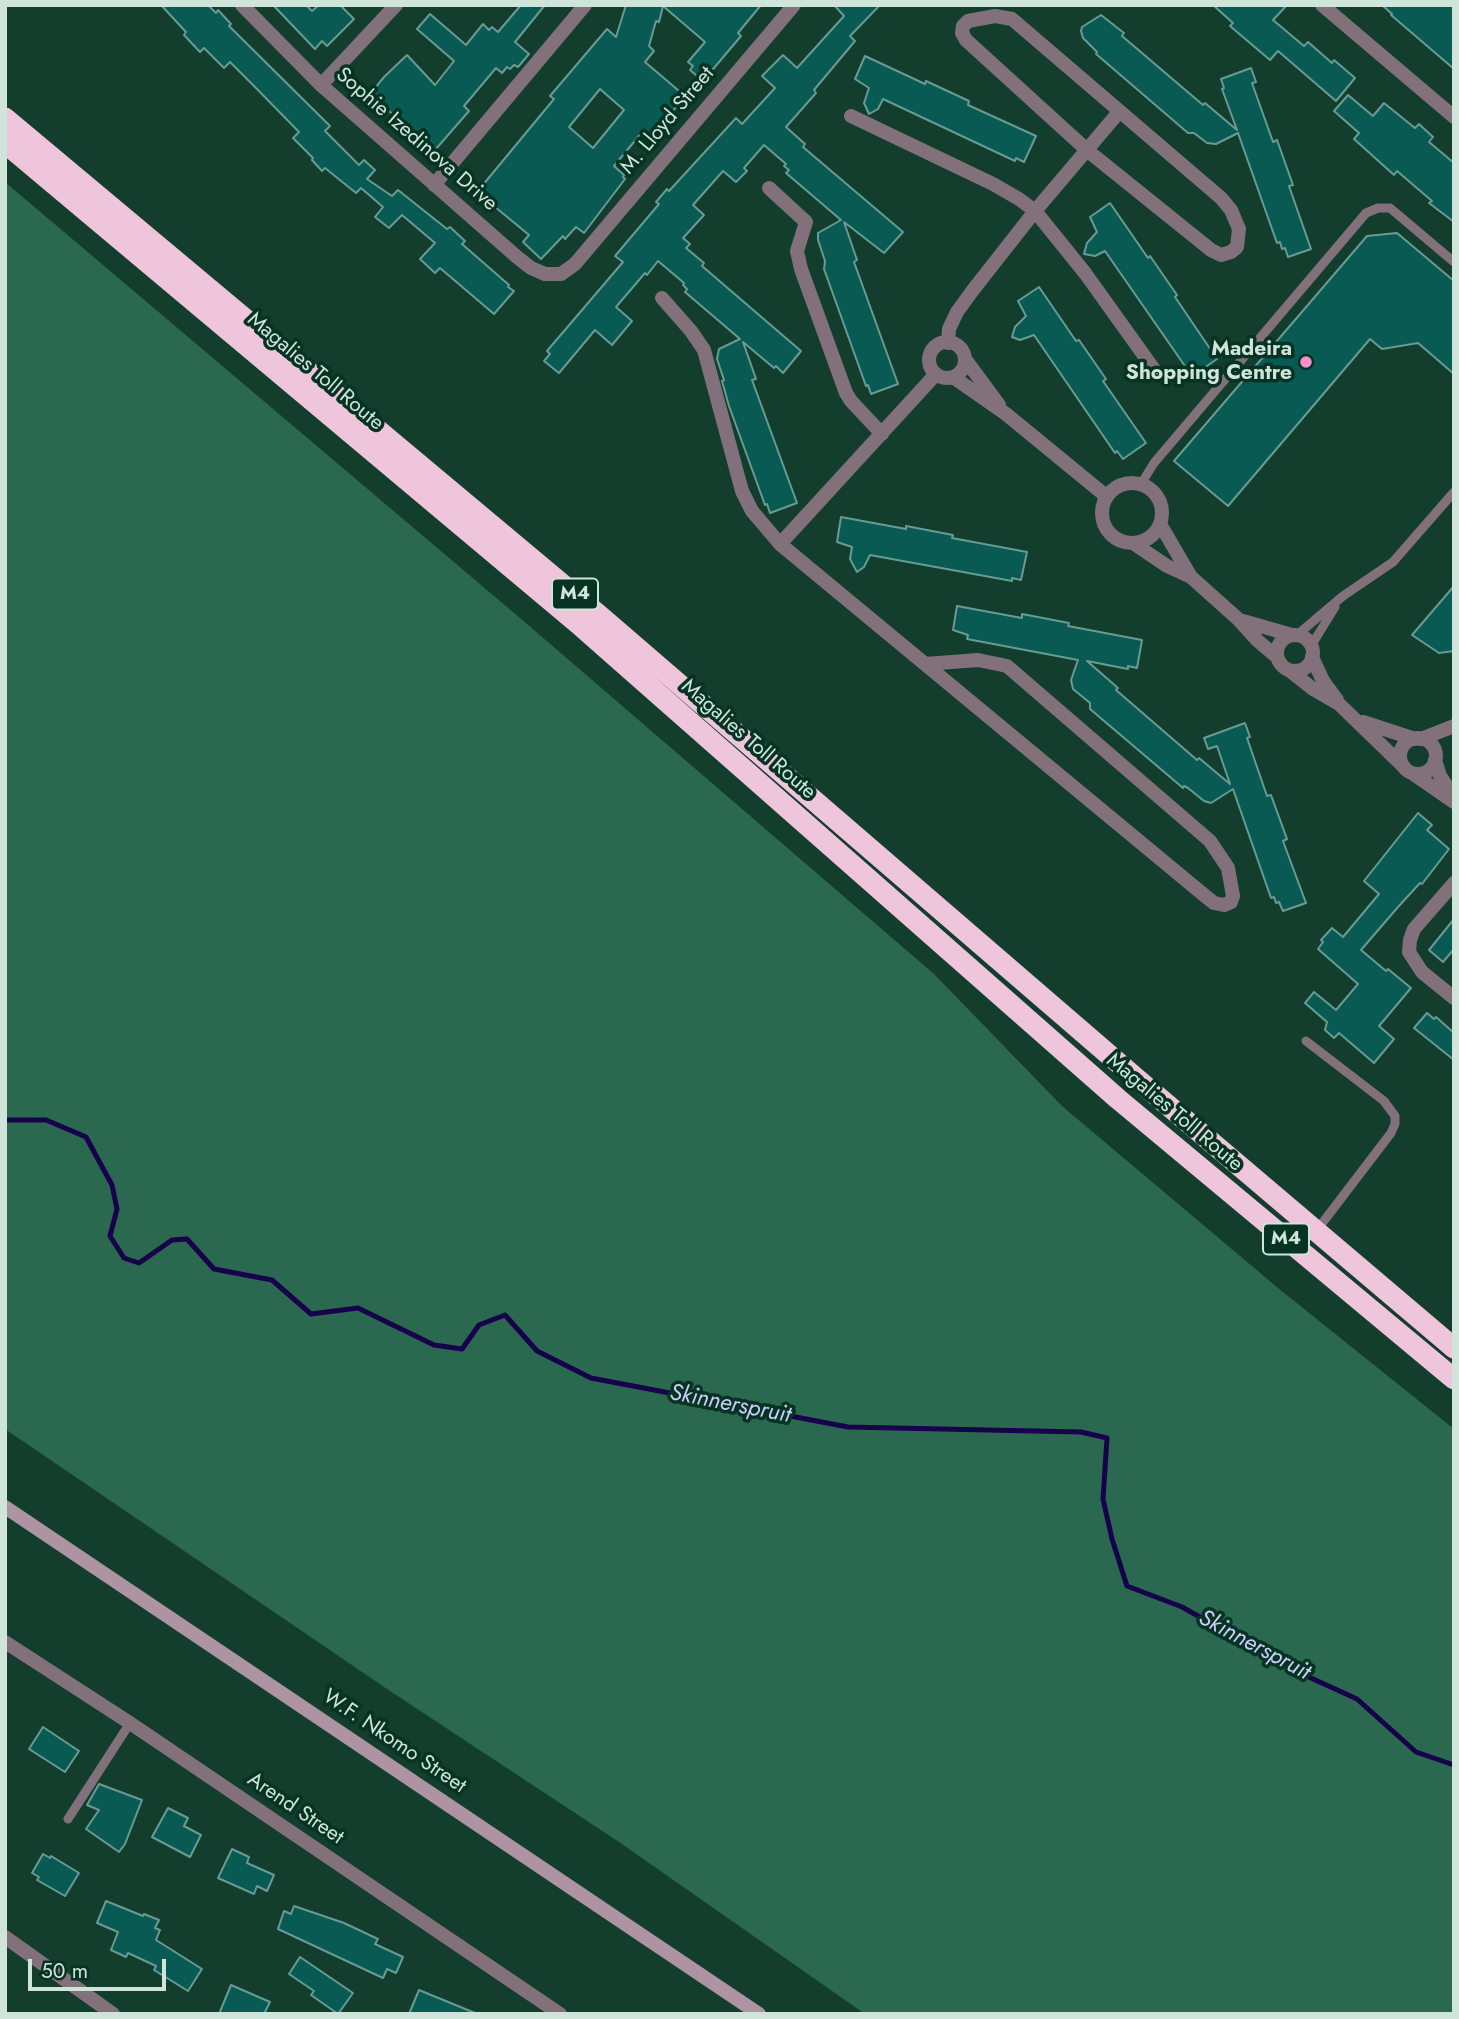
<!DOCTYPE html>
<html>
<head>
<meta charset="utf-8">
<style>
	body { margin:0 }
	#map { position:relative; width:1459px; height:2019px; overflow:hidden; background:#133d2d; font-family:Jost,sans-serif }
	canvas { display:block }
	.frame { position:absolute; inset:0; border:7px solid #cfe5da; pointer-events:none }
	.scale { position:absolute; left:28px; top:1959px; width:138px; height:32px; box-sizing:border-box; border:4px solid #cfe5da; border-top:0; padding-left:9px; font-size:21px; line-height:24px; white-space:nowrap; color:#cfe5da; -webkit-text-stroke:5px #063323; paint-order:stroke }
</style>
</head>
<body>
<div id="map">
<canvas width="1459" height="2019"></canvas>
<div class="frame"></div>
<div class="scale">50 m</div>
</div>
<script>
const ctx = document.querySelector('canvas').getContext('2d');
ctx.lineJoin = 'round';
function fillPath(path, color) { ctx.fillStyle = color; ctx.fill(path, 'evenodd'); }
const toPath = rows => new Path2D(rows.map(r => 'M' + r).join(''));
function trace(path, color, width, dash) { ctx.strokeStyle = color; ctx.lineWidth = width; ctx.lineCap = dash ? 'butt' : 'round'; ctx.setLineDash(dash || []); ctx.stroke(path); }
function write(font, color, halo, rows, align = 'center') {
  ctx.font = font + ' Jost,sans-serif'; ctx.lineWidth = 7; ctx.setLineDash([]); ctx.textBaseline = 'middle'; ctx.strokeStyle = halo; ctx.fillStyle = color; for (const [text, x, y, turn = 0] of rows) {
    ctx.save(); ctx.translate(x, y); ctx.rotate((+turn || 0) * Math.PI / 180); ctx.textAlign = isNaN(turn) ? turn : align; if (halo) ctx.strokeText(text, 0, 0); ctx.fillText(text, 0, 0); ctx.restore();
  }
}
const green = toPath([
	[5,182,520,618,934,974,1062,1106,1278,1288,1454,1429,1454,2014,865,2014,619,1842,390,1691,5,1429]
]);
const stream = toPath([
	[5,1120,46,1120,86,1137,112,1185,117,1209,110,1236,124,1258,139,1263,172,1240,187,1239,214,1269,272,1280,311,1314,358,1308,434,1345,462,1349,479,1325,505,1315,537,1351,591,1378,848,1427,1081,1432,1107,1438,1103,1499,1112,1539,1127,1586,1182,1607,1300,1673,1357,1699,1416,1752,1454,1765]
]);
const building = toPath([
	[161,5,208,5,216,13,218,10,231,24,229,26,330,126,325,131,359,165,364,160,375,170,367,179,392,196,398,190,447,229,450,227,465,241,462,244,509,285,508,287,514,291,494,314,440,268,435,273,420,259,435,243,402,215,389,228,375,217,383,207,361,188,356,193,325,168,322,171,312,160,313,158,293,138,299,132,254,86,230,62,224,68,204,48,200,52,184,35,186,32,161,5],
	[273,5,306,5,312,11,319,5,340,5,354,19,327,46,322,41,315,49,273,5],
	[521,5,545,5,515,42,529,54,518,67,514,65,510,69,507,67,502,73,496,68,464,106,469,111,435,150,389,111,387,114,367,98,384,77,407,55,435,85,454,61,417,29,430,14,466,45,483,24,489,30,492,27,498,32,521,5],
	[626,5,761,5,738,33,741,36,703,81,690,70,693,66,688,62,705,42,663,6,659,22,656,21,649,46,654,51,645,62,685,96,664,122,668,125,655,141,643,131,614,166,624,175,623,177,625,179,584,233,576,227,565,239,563,236,541,259,523,242,529,235,477,192,554,99,550,96,607,29,616,37,626,5],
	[600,89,624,110,593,148,569,127,600,89],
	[834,5,880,5,850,36,855,41,814,90,816,93,786,127,805,144,803,147,903,232,884,253,844,222,857,260,854,262,898,384,871,394,868,385,866,386,824,269,825,261,818,240,818,233,841,220,786,173,789,170,784,166,786,164,764,145,744,168,747,171,736,182,723,171,693,205,704,215,683,238,690,244,686,248,704,263,702,266,801,351,783,373,776,366,774,368,743,342,756,379,752,380,797,503,770,513,767,504,765,505,729,406,722,381,724,380,717,359,719,349,740,339,685,292,687,289,683,285,684,283,658,261,647,275,645,273,616,307,632,321,612,345,595,330,559,373,544,361,550,354,547,351,623,262,615,256,659,204,656,202,667,189,669,191,736,118,742,124,775,88,762,76,783,55,797,68,844,16,834,5],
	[1213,5,1287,5,1273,20,1304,46,1308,42,1332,63,1334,60,1355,78,1336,101,1278,51,1270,60,1230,26,1233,23,1213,5],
	[1382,5,1454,5,1454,69,1391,15,1392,14,1382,5],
	[1101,15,1124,33,1122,36,1203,105,1205,103,1237,130,1222,89,1224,88,1221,79,1251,68,1256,82,1252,83,1273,142,1277,140,1293,185,1289,186,1311,249,1288,257,1285,248,1282,249,1280,242,1277,243,1238,133,1216,144,1207,143,1194,133,1188,133,1096,54,1097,52,1083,38,1081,31,1082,27,1101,15],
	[865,56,925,84,926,81,969,101,968,105,1036,136,1024,162,1016,158,1015,161,883,99,878,109,869,114,864,103,869,88,855,79,865,56],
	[1348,95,1373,116,1384,103,1415,128,1419,124,1433,137,1429,142,1454,163,1454,222,1429,203,1432,201,1397,171,1394,175,1354,139,1359,133,1334,111,1348,95],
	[1110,203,1148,258,1150,256,1177,295,1175,297,1217,359,1194,375,1189,367,1187,369,1105,251,1095,256,1084,254,1087,243,1097,232,1090,217,1110,203],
	[1397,233,1454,281,1454,374,1418,343,1382,349,1370,339,1228,506,1174,461,1367,236,1397,233],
	[1039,287,1076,341,1079,340,1106,379,1103,381,1146,443,1123,459,1117,451,1115,453,1034,335,1020,340,1012,337,1015,327,1026,316,1018,301,1039,287],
	[841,517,906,529,906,526,953,535,952,538,1027,552,1021,580,1012,578,1012,581,870,555,864,567,857,572,850,559,852,547,837,542,841,517],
	[1454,586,1454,651,1439,653,1412,635,1454,586],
	[957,606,1022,618,1022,614,1069,623,1068,626,1142,640,1137,668,1128,666,1128,669,1087,661,1118,688,1116,690,1197,760,1199,758,1230,784,1217,746,1208,749,1204,738,1245,723,1250,737,1247,738,1267,796,1271,795,1287,839,1283,841,1306,903,1283,911,1279,902,1276,903,1274,897,1271,898,1233,789,1211,803,1204,801,1188,788,1184,786,1183,788,1090,709,1090,703,1073,689,1071,680,1078,660,967,639,968,635,953,630,957,606],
	[1418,813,1432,825,1427,830,1449,849,1422,884,1420,883,1398,907,1361,950,1386,971,1388,969,1411,988,1379,1026,1394,1039,1374,1063,1339,1033,1334,1038,1325,1030,1327,1022,1305,1003,1314,992,1336,1010,1358,984,1318,949,1323,942,1321,940,1332,928,1343,937,1379,894,1364,881,1418,813],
	[1454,919,1454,949,1443,962,1429,950,1454,919],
	[1427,1013,1434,1019,1436,1017,1454,1033,1454,1060,1414,1028,1427,1013],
	[43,1727,79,1751,65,1772,29,1749,43,1727],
	[99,1784,142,1800,125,1844,119,1852,86,1829,99,1810,87,1805,99,1784],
	[168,1808,188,1818,184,1826,201,1835,190,1857,152,1837,168,1808],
	[232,1849,249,1857,247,1863,274,1875,267,1891,257,1886,254,1894,218,1878,232,1849],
	[43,1854,50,1858,51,1856,79,1873,65,1896,37,1880,39,1877,32,1873,43,1854],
	[106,1901,143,1916,144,1914,159,1920,155,1928,160,1930,156,1940,202,1969,188,1991,154,1970,156,1966,128,1953,126,1957,111,1950,118,1932,97,1923,106,1901],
	[294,1906,344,1923,378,1939,375,1944,403,1957,396,1973,387,1969,383,1978,278,1929,284,1911,291,1914,294,1906],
	[300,1957,353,1993,338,2014,311,1995,314,1991,289,1974,300,1957],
	[231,1985,270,2002,264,2014,219,2014,231,1985],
	[419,1990,475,2013,475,2014,409,2014,419,1990]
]);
const service = toPath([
	[1141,484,1154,463,1366,213,1378,208,1390,208,1454,262],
	[1297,635,1343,596,1393,562,1454,492],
	[1311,646,1335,607],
	[1306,1041,1384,1101,1395,1116,1395,1124,1391,1133,1317,1230],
	[68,1819,130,1723]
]);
const minor = toPath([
	[242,5,321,85,517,257,531,268,545,274,561,274,575,264,794,5],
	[1322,5,1454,117],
	[995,16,1012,19,1221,198,1231,210,1239,229,1237,247,1231,252,1221,255,1211,250,1088,151,966,40,962,33,963,26,968,21,995,16],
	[321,85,396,5],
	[851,116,993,184,1019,199,1035,211,1085,273,1158,375],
	[434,185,585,5],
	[769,188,806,222,797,251,801,269,846,393,851,401,882,434],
	[662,298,691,331,704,350,742,491,752,511,780,544,925,664,1204,895,1214,903,1224,905,1231,902,1233,896,1228,868,1210,841,1007,666,978,660,925,664],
	'929 360a18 18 0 1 1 36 0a18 18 0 1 1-36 0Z',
	[948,343,949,329,957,312,973,290,1035,211,1119,112],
	[965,359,999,405],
	[953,377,1006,414,1106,496],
	'1102 513a30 30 0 1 1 60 0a30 30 0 1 1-60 0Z',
	[1160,524,1191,577],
	[1133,543,1167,566,1191,577,1238,619,1258,641,1277,657],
	[780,544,936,374],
	[1243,621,1292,635],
	'1277 653a18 18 0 1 1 36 0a18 18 0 1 1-36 0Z',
	[1312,657,1323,681,1337,700],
	[1289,670,1313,689,1339,704,1403,766],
	[1363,722,1415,739],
	'1400 756a18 18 0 1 1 36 0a18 18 0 1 1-36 0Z',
	[1421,739,1454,726],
	[1435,760,1440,776,1454,797],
	[1412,773,1454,802],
	[1454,883,1414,929,1410,940,1409,952,1422,972,1454,998],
	[5,1642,130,1723,560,2014],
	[5,1937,113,2014]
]);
const secondary = toPath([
	[5,1507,759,2014]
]);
const motorway = toPath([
	[5,118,599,615,1137,1079,1454,1348],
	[5,143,582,627,1118,1099,1454,1379]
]);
const markers = [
	[1306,362,7,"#f790cd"]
];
const shields = [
	[575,594,46],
	[1286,1239,46]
];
const shieldNames = [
	["M4",575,594],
	["M4",1286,1239]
];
const streetNames = [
	["M. Lloyd Street",668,121,-50],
	["Sophie Izedinova Drive",416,140,41],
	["Magalies Toll Route",315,372,40],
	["Magalies Toll Route",748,740,41],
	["Magalies Toll Route",1174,1113,40],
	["W.F. Nkomo Street",394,1742,34],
	["Arend Street",295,1809,34]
];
const poiNames = [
	["Madeira",1292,350],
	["Shopping Centre",1292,374]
];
const waterNames = [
	["Skinnerspruit",730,1405,11],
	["Skinnerspruit",1254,1646,28]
];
fillPath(green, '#2a6950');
trace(stream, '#18014b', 5);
fillPath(building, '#095a52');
trace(building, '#689b93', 2);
trace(service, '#82717a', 9);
trace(minor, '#82717a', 14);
trace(secondary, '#ae94a2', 14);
trace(motorway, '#efc5dc', 21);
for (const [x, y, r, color] of markers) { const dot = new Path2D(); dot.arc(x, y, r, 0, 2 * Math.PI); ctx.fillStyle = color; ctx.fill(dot); trace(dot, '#063323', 2.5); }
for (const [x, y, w] of shields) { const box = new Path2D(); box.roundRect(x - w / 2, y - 15.5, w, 31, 5); ctx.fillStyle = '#063323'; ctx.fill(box); trace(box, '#cfe5da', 2); }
write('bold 19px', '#cfe5da', null, shieldNames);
write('21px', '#cfe5da', '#063323', streetNames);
write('bold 21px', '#cfe5da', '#063323', poiNames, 'right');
write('italic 23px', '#cdcef9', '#063323', waterNames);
</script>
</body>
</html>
